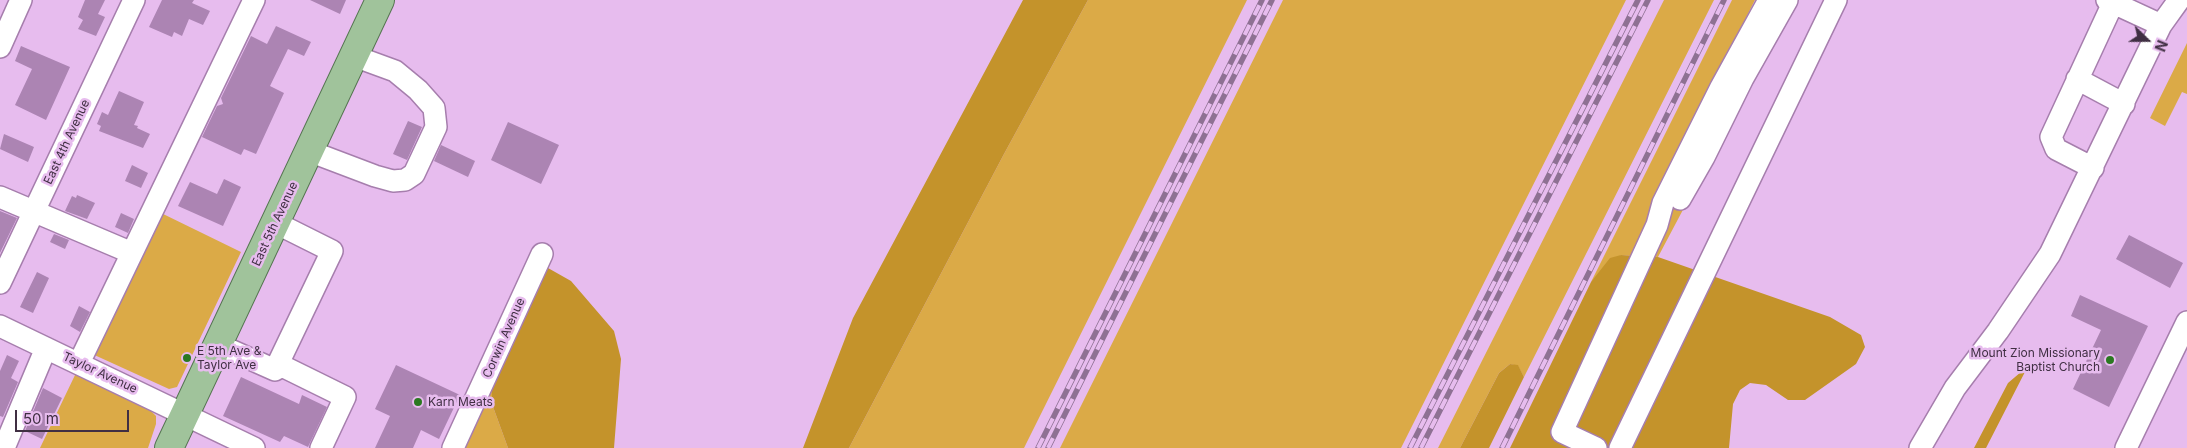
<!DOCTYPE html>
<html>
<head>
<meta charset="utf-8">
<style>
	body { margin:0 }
	#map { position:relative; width:2187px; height:448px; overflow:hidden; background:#e7bcee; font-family:Inter,sans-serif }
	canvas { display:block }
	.north { position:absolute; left:2122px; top:15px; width:50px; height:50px; -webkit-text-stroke:4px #e7bcee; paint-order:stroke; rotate:112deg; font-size:14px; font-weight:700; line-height:20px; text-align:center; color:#402f43 }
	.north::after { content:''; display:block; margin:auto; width:18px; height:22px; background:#402f43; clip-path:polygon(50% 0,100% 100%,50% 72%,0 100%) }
	.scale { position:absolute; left:15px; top:410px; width:114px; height:22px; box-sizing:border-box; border:2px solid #402f43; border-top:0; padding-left:6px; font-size:15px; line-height:18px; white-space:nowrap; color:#402f43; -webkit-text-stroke:4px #e7bcee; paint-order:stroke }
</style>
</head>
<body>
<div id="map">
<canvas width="2187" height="448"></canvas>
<div class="north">N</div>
<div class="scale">50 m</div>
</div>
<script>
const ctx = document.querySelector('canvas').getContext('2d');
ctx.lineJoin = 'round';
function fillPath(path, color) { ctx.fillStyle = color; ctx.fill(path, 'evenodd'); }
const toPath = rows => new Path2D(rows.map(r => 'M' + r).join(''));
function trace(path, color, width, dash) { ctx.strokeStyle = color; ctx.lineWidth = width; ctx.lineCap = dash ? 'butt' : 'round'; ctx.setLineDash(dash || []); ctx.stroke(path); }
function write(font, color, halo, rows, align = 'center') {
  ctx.font = font + ' Inter,sans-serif'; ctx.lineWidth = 5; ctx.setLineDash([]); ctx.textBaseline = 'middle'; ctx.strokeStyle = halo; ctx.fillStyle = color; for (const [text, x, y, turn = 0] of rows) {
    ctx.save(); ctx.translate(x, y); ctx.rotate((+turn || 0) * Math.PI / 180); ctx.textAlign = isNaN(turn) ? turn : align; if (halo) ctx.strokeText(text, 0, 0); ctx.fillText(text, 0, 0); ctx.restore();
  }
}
const green = toPath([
	[1088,0,1247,0,1024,448,849,448,1004,154],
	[1283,0,1626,0,1401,448,1060,448],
	[1664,0,1714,0,1524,377,1518,366,1510,364,1499,373,1460,448,1438,448],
	[1732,0,1755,0,1669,171,1695,187,1658,257,1621,255,1591,282],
	[2187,43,2187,94,2182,92,2165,126,2150,118],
	[157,211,241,252,177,387,169,389,90,353],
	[76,373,148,408,156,416,156,424,148,448,40,448],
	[492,385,492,404,508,448,463,448]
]);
const forest = toPath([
	[1023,0,1088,0,1004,154,849,448,803,448,853,318],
	[1621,255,1658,257,1830,317,1861,335,1865,347,1856,364,1805,400,1788,400,1766,385,1750,383,1740,390,1733,404,1729,448,1510,448,1591,282,1610,258],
	[548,268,571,281,614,331,621,359,614,448,508,448,492,404,492,385],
	[1510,364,1518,365,1524,377,1489,448,1460,448,1499,373],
	[2028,366,1986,448,1974,448,2008,383]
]);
const building = toPath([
	[85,0,105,0,98,14,105,17,96,36,78,29,83,20,78,17],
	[162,0,194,0,192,3,210,11,203,25,189,19,182,36,174,32,172,37,149,27],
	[310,0,346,0,340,14],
	[276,26,311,42,304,56,288,49,270,86,284,93,256,154,244,149,241,155,202,137,217,106,223,104,221,98,251,36,267,44],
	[21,46,70,67,46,120,15,105,32,69,15,61],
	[119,91,144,102,134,125,138,126,137,128,150,134,143,148,99,131,101,126,97,124,102,112,108,115],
	[408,121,422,127,407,160,393,154],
	[508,122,559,145,541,184,491,160],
	[4,134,34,147,28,162,0,149],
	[441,145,475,161,468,177,434,161],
	[132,165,148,173,141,188,125,181],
	[224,179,241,187,223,226,178,206,190,182,217,194],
	[77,195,95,203,87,219,65,211,72,196,76,198],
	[0,211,17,218,0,253],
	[121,213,134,219,128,233,115,227],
	[54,234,69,240,65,249,50,242],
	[2129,235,2183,263,2170,288,2116,259],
	[37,272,49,278,33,313,20,307],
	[2080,295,2148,326,2109,407,2073,389,2101,330,2071,316],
	[79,306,90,312,80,332,70,326],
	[7,355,19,361,11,378,18,382,3,417,0,416,0,371],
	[396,365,460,395,439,439,421,430,413,448,375,448,390,416,375,409],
	[241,377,299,404,302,395,327,407,308,447,284,436,280,442,223,416],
	[43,388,62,398,42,439,25,431]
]);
const minor = toPath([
	[2107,0,2161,25,2179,0],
	[0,47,21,0],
	[2077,79,2124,104],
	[309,151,375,176,393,181,405,180,414,174,436,127,434,108,418,90,395,71,354,56],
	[2093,168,2056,149,2051,137,2113,3],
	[0,197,132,253],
	[1680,199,1704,157,1743,78,1787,0],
	[0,283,134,0],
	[0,326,254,448],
	[219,345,275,370,332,251,276,223],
	[79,363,254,0],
	[278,364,345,397,321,448],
	[4,448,46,348],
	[453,448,542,254],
	[1596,448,1562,432,1657,225,1663,203,1721,87,1769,0],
	[1620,448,1836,0],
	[1920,448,1955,388,1998,331,2050,254,2161,25],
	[2126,448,2187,322]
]);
const major = toPath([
	[169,448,380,0]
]);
const rail = toPath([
	[1038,448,1262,0],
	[1048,448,1272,0],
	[1410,448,1638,0],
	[1421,448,1648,0],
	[1502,448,1724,0]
]);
const markers = [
	[187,358,5,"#2b7921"],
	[2110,360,5,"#2b7921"],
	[418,402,5,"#2b7921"]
];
const streetNames = [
	["East 4th Avenue",67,142,-65],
	["East 5th Avenue",275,224,-65],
	["Corwin Avenue",504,338,-66],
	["Taylor Avenue",100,373,25]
];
const poiNames = [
	["E 5th Ave &",197,351],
	["Taylor Ave",197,365],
	["Mount Zion Missionary",2100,353,"right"],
	["Baptist Church",2100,367,"right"],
	["Karn Meats",428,402]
];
fillPath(green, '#dbaa47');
fillPath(forest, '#c4932b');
fillPath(building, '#ac84b3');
trace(minor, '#a67ead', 24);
trace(major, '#557551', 30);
trace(minor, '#fff', 21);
trace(major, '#a0c39b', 28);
trace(rail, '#8e7193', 5.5);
trace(rail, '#e7bcee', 4, [11]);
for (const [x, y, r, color] of markers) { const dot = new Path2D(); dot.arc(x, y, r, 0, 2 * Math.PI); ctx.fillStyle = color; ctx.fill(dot); trace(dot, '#e7bcee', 2); }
write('12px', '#402f43', '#e7bcee', streetNames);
write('12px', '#402f43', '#e7bcee', poiNames, 'left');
</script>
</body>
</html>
